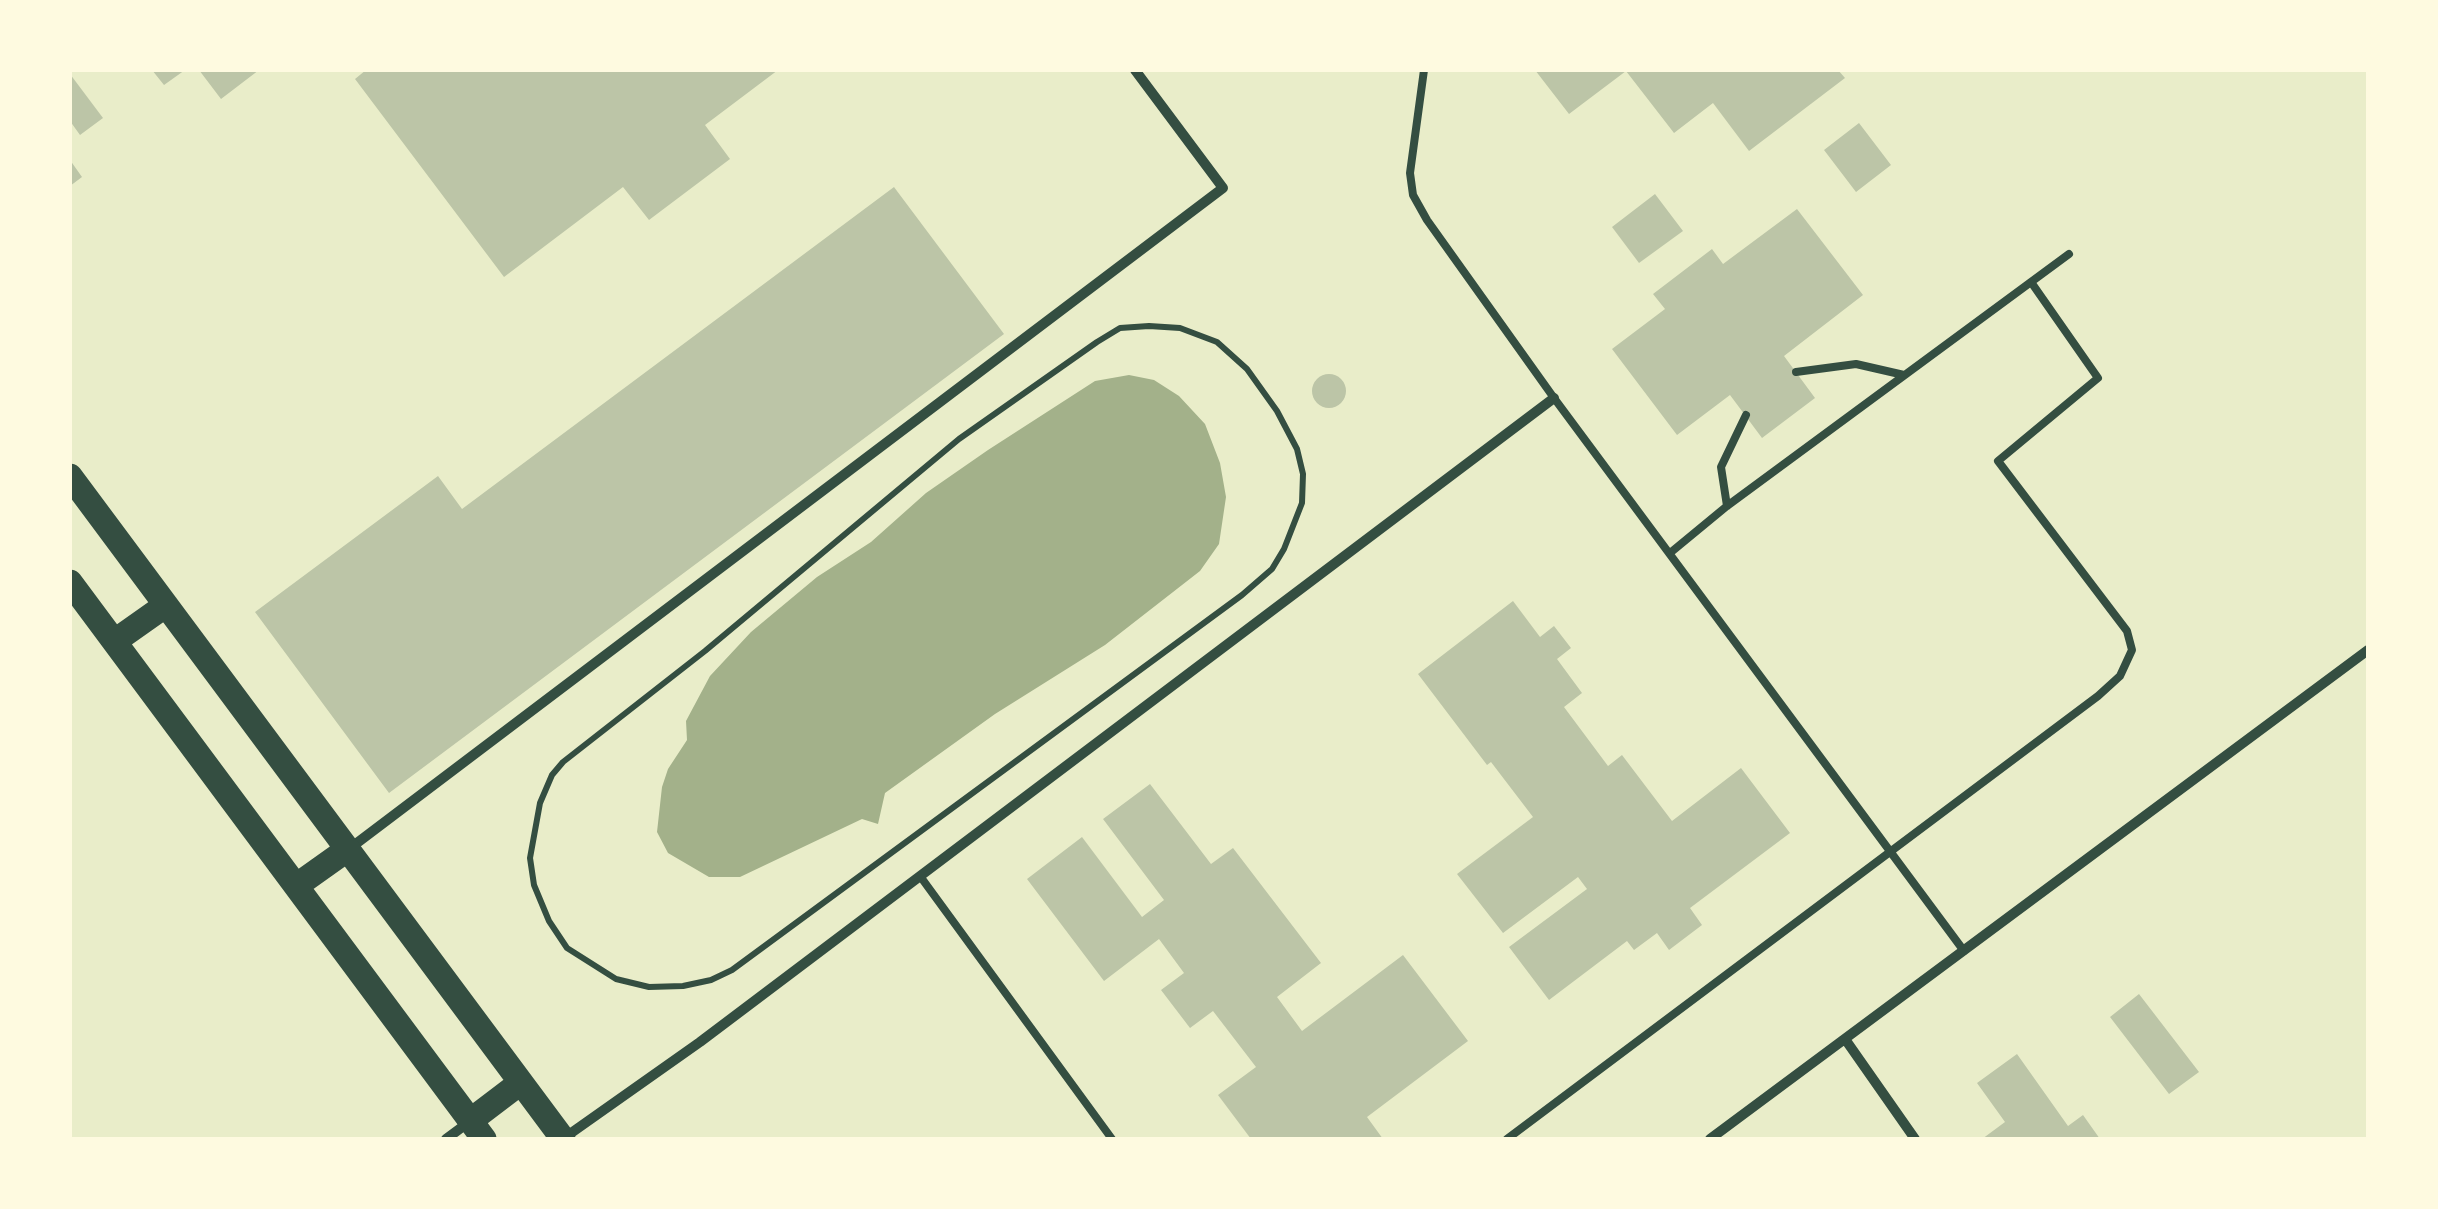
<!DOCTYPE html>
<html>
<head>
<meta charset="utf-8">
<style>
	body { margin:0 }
	#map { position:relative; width:2438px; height:1209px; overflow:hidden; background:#e9edc9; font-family:"Varela Round",sans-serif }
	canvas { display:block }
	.frame { position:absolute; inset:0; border:72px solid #fefae0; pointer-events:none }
</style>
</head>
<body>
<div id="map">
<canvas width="2438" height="1209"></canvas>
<div class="frame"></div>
</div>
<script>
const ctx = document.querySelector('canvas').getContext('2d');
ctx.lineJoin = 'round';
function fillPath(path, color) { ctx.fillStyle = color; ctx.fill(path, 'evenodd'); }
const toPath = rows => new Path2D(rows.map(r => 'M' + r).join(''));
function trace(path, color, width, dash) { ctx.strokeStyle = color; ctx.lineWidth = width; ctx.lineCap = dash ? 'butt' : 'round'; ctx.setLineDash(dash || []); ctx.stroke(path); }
const water = toPath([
	[1129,375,1154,380,1179,396,1205,424,1220,463,1226,497,1219,544,1200,571,1105,645,995,714,885,793,878,824,862,819,740,877,709,877,668,853,657,832,662,787,668,769,687,740,686,721,710,676,751,632,817,577,871,542,926,493,988,450,1095,381]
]);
const building = toPath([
	[152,70,185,70,164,85],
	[199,70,259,70,221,99],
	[366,70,778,70,705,125,730,159,649,220,623,187,504,277,355,79],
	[1535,70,1838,70,1845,78,1749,151,1713,103,1674,133,1626,71,1569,114],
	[70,74,103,118,80,135,70,121],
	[1859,123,1891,165,1856,192,1824,150],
	[70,160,82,177,70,186],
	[894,187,1004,334,389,793,255,612,438,476,462,509],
	[1655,194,1683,231,1639,263,1612,227],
	[1797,209,1863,295,1784,356,1815,398,1762,438,1730,395,1677,435,1612,349,1665,309,1653,294,1712,249,1723,264],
	'1312 391a17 17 0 1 1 34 0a17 17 0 1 1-34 0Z',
	[1513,601,1540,637,1554,626,1571,648,1557,659,1582,693,1564,707,1608,766,1622,755,1672,821,1741,768,1790,833,1690,908,1702,925,1669,950,1657,933,1634,950,1627,941,1549,1000,1509,947,1587,889,1578,877,1503,933,1457,874,1533,817,1491,762,1487,765,1418,674],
	[1150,784,1211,864,1233,848,1321,963,1277,997,1302,1031,1403,955,1468,1041,1367,1117,1383,1139,1251,1139,1218,1095,1256,1067,1213,1011,1190,1028,1161,990,1184,973,1159,939,1104,981,1027,879,1082,837,1142,917,1164,900,1103,819],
	[2139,994,2199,1072,2169,1094,2110,1017],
	[2017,1054,2068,1126,2083,1115,2100,1139,1982,1139,2005,1122,1977,1083]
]);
const path = toPath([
	[1149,326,1180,328,1217,342,1247,369,1277,411,1297,449,1303,474,1302,503,1284,549,1272,569,1242,595,732,970,711,980,683,986,649,987,616,979,567,948,549,921,534,885,530,858,540,803,552,775,563,762,705,651,959,439,1097,342,1120,328,1149,326]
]);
const service = toPath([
	[1424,70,1410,173,1413,195,1427,220,1554,398,1964,951],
	[1796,372,1856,364,1904,375],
	[1727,506,1721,467,1746,415],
	[1670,553,1727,506,2069,254],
	[920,876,1112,1139],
	[1507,1139,2098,696,2120,676,2132,650,2127,631,1998,461,2098,378,2031,282]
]);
const minor = toPath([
	[349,849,1223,188,1135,70],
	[1845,1039,1915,1139],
	[564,1138,700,1042,1554,398],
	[446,1139,469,1122],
	[1710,1139,2368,650]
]);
const primary = toPath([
	[70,476,563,1139],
	[70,582,484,1139],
	[115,641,166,605],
	[296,886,348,849],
	[470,1121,520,1083]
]);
fillPath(water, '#a3b18a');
fillPath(building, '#bcc5a7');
trace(path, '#344e41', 6);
trace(service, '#344e41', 8);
trace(minor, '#344e41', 10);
trace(primary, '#344e41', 25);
</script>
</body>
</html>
